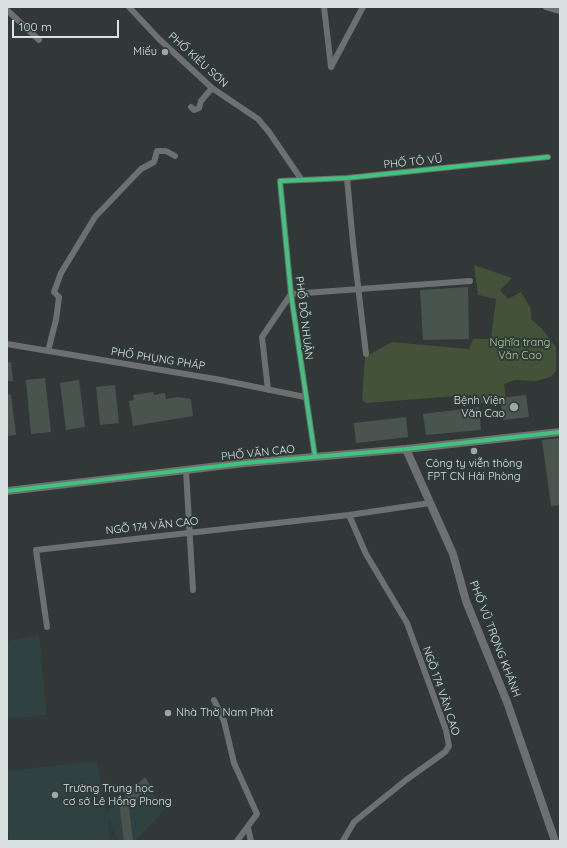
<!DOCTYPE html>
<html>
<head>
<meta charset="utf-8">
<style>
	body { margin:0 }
	#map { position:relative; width:567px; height:848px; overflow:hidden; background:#313837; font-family:Quicksand,sans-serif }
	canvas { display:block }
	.frame { position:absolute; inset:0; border:8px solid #dae2e1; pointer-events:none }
	.scale { position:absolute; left:12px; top:20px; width:107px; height:18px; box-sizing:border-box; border:2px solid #dae2e1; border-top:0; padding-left:5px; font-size:12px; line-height:14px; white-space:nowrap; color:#dae2e1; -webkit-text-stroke:3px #2e3b39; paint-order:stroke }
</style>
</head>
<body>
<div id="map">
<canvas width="567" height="848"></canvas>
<div class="frame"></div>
<div class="scale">100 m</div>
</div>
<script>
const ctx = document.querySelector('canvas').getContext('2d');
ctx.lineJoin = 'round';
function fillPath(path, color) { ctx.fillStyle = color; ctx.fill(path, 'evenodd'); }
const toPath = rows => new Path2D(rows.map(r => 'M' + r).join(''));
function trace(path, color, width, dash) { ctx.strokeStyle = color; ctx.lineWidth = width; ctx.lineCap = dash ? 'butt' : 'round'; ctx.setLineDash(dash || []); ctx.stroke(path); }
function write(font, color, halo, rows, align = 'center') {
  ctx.font = font + ' Quicksand,sans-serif'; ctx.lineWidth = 4; ctx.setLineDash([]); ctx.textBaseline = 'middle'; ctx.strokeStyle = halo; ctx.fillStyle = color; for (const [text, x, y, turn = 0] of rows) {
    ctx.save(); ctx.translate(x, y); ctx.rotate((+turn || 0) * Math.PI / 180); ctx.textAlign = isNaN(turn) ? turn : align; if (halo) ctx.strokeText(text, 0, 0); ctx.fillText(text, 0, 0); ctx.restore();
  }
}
const built = toPath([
	[39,635,47,715,7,719,7,641],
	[97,761,106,812,144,782,166,808,135,841,119,841,108,818,110,841,9,841,7,819,7,771]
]);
const green = toPath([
	[474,265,512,278,500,290,508,299,521,292,531,309,531,319,542,329,556,347,556,371,551,377,536,381,515,380,504,384,506,401,474,404,471,395,366,403,362,400,365,357,392,342,469,349,473,339,491,339,496,299,478,295]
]);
const building = toPath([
	[468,287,469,339,423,340,420,290],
	[7,362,11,362,13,381,7,381],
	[45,378,51,432,31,434,26,380],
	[79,380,85,427,66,430,60,383],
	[115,385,119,423,100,425,96,387],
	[153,392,154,395,165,393,166,399,177,397,191,399,193,416,133,426,129,401,134,400,133,395],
	[11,394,16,435,7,436,7,395],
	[526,395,529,417,503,420,500,398],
	[479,407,481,430,426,435,423,414],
	[406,417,408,437,356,443,354,423],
	[560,438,560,505,551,506,542,440],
	[145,777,150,785,129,807,133,841,124,841,119,802]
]);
const minor = toPath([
	[129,7,159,39,212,88,258,119,269,132,301,179],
	[324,7,331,67],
	[546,7,560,11],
	[7,10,39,40],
	[331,67,363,7],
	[191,107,194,110,199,108,201,101,212,88],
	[347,178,353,243,366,354],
	[7,344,221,380,305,397],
	[48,351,56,320,59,297,54,292,61,273,95,217,141,169,154,162,157,151,166,151,175,156],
	[268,390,262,337,291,294,470,281],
	[315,457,291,294,280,181,347,178,548,157],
	[186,471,193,590],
	[47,627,36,550,349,515,430,503],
	[214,700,224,721,234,763,257,814,237,841],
	[248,828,251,841],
	[343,841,354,822,406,780,445,752,449,746,446,730,407,623,366,554,349,515]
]);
const tertiary = toPath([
	[406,449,453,554,466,601,507,702,555,841],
	[7,491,245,463,406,449,560,432]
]);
const cycleway = toPath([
	[315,457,291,294,280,181,347,178,548,157],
	[7,491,245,463,406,449,560,432]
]);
const markers = [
	[165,52,4,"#9fa6a6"],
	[514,407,5,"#9fa6a6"],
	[474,451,4,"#9fa6a6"],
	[168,713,4,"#9fa6a6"],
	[55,795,4,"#9fa6a6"]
];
const poiNames = [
	["Miếu",157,52],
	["Bệnh Viện",505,401],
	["Văn Cao",505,414],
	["Công ty viễn thông",474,464,"center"],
	["FPT CN Hải Phòng",474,477,"center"],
	["Nhà Thờ Nam Phát",176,713,"left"],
	["Trường Trung học",63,789,"left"],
	["cơ sở Lê Hồng Phong",63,802,"left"]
];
const streetNames = [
	["PHỐ KIỀU SƠN",198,60,42],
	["PHỐ TÔ VŨ",413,162,-6],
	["PHỐ ĐỖ NHUẬN",304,318,83],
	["PHỐ PHỤNG PHÁP",158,359,9],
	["PHỐ VĂN CAO",258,453,-6],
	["NGÕ 174 VĂN CAO",152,526,-6],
	["PHỐ VŨ TRỌNG KHÁNH",495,639,69],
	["NGÕ 174 VĂN CAO",441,691,71]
];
const parkNames = [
	["Nghĩa trang",520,343],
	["Văn Cao",520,356]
];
fillPath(built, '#2f4241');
fillPath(green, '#445239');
fillPath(building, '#4a544f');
trace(minor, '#6d7070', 6);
trace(tertiary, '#6d7070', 8);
trace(cycleway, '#40c37c', 4);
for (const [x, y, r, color] of markers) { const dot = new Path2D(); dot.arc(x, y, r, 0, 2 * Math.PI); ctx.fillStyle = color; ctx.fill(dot); trace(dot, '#2e3b39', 1.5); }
write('11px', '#dae2e1', '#2e3b39', poiNames, 'right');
write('11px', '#dae2e1', '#2e3b39', streetNames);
write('11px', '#b0ce93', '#2e3b39', parkNames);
</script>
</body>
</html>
